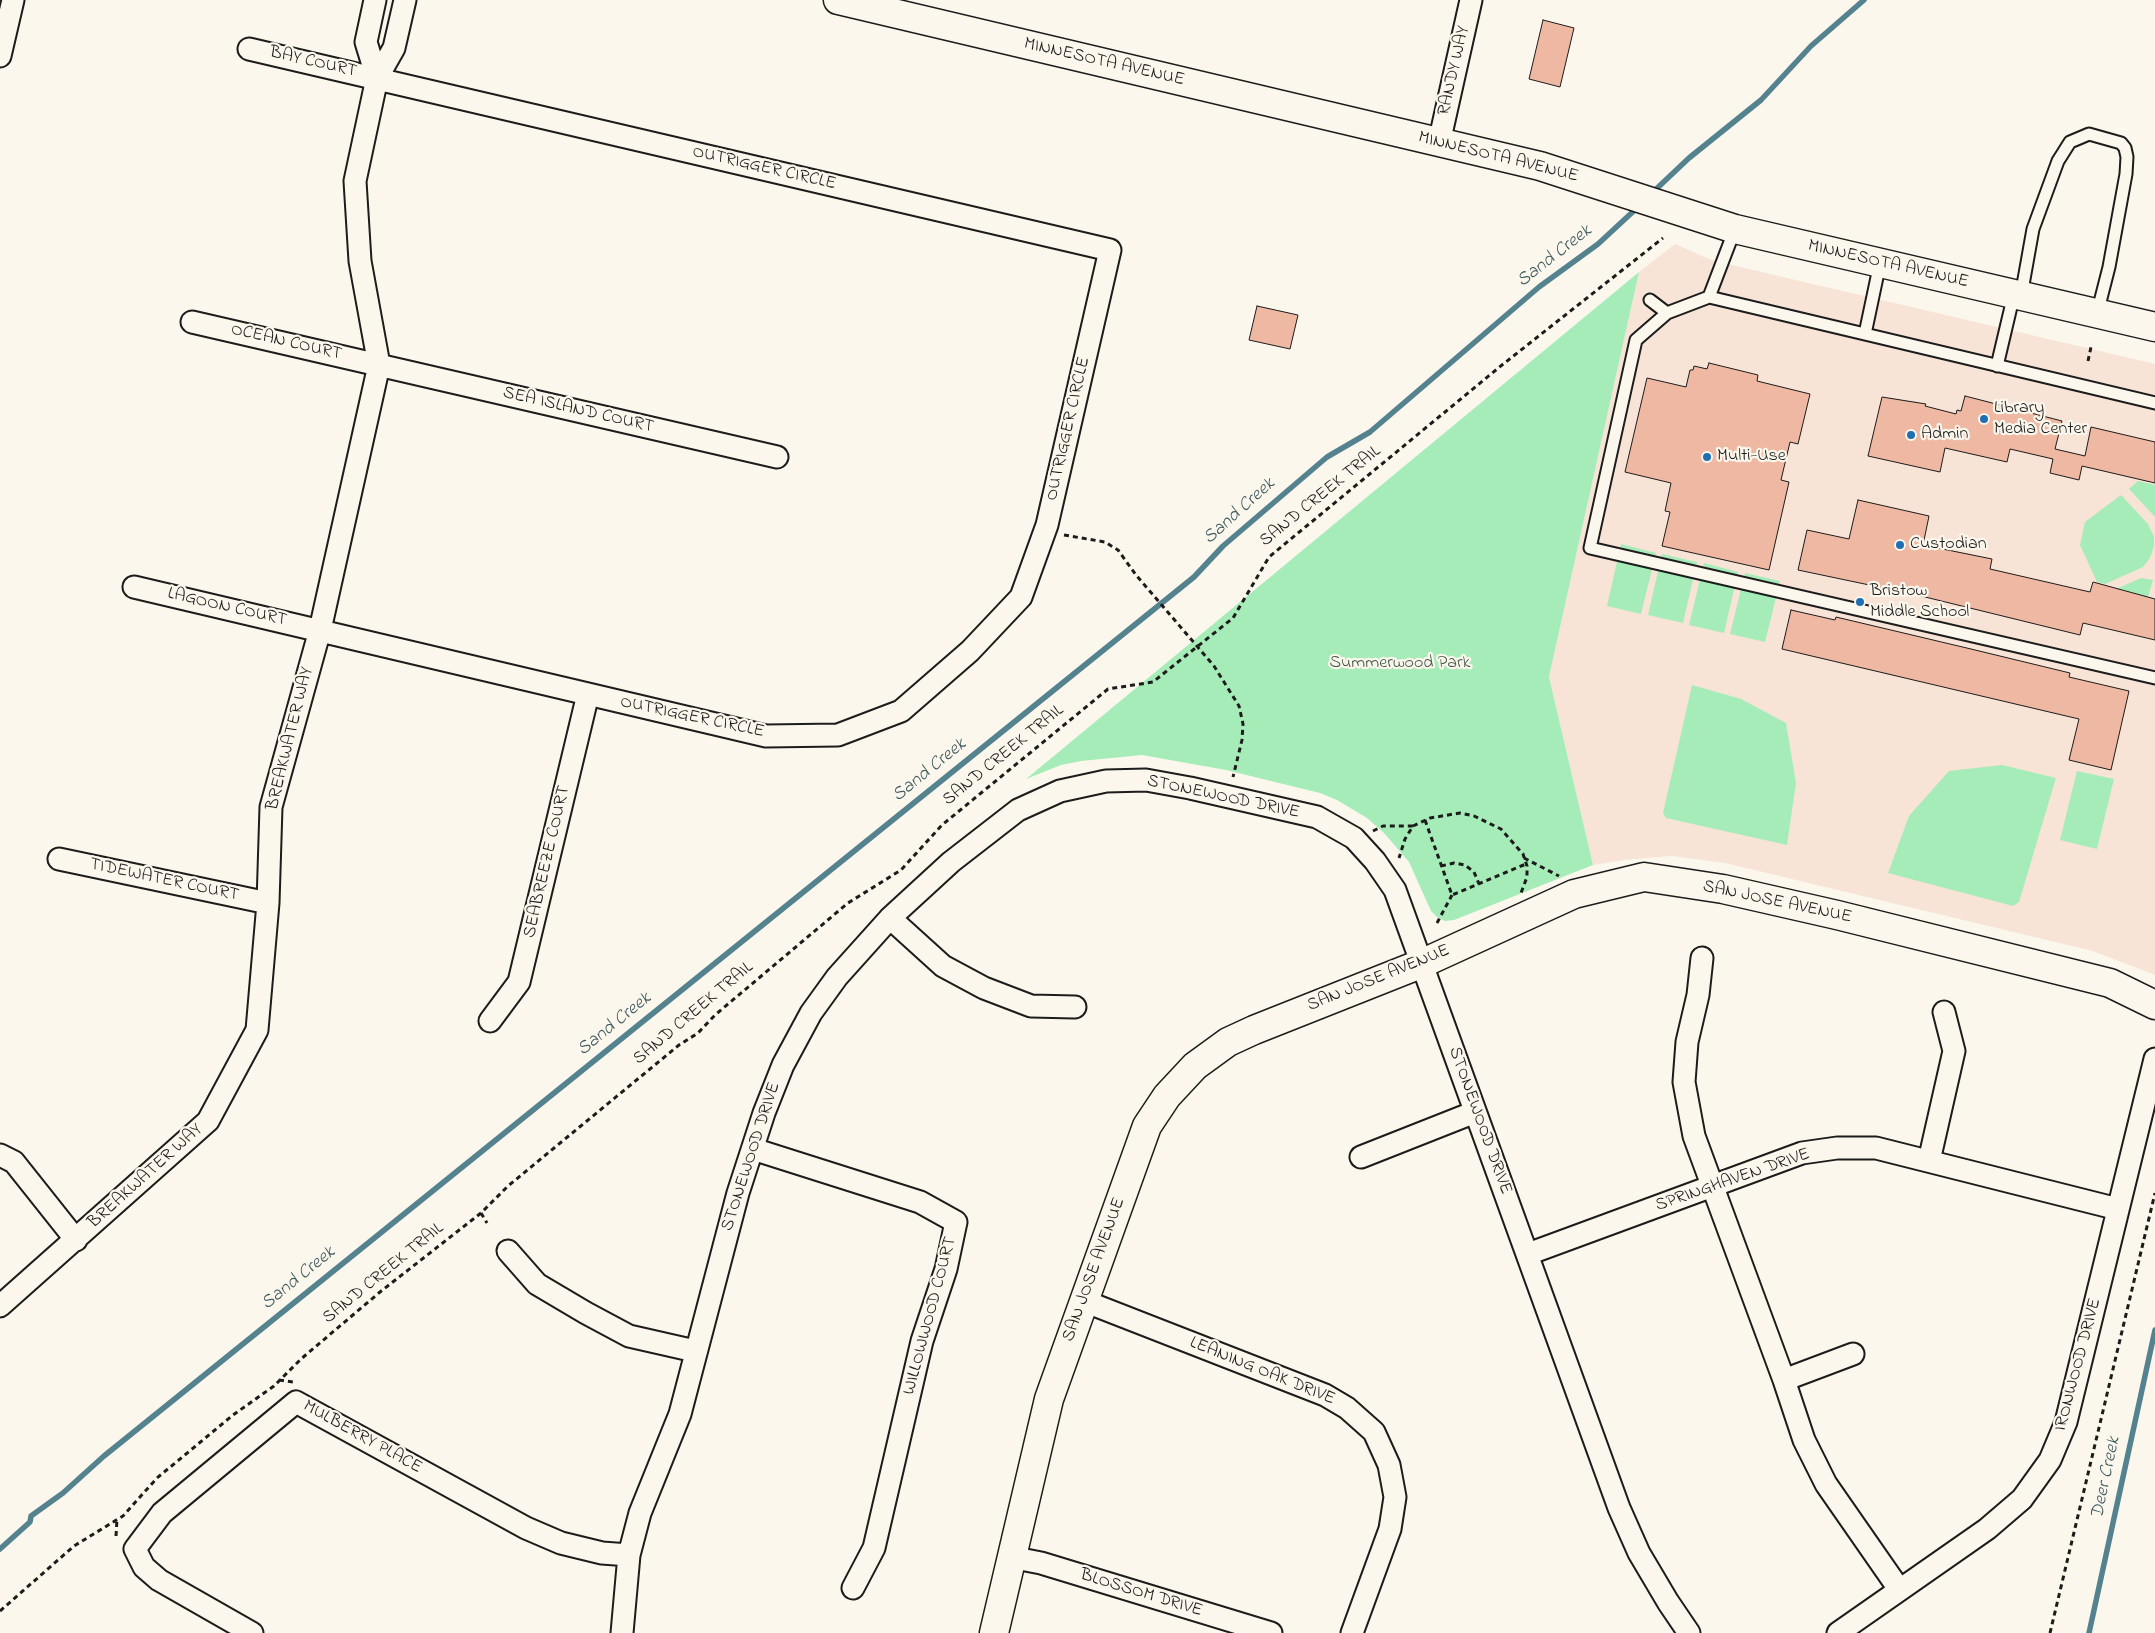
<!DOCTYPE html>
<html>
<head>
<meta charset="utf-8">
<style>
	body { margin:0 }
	canvas { display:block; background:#fbf7ec }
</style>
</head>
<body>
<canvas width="2155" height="1633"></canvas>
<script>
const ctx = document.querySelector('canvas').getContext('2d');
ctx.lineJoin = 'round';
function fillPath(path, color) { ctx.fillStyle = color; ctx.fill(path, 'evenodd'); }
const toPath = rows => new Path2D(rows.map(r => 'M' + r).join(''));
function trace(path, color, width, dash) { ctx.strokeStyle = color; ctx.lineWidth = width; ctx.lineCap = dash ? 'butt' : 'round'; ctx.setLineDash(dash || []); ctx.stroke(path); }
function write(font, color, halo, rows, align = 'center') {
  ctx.font = font + ' "Indie Flower",sans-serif'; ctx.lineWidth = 4.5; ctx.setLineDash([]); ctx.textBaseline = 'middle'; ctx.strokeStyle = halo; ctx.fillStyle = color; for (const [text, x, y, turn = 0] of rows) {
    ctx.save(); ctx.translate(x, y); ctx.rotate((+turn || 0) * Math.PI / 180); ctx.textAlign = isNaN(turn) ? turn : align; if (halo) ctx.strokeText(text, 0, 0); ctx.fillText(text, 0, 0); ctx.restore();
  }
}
const built = toPath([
	[1675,244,1709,259,1736,266,2155,364,2155,975,2093,951,1725,863,1671,856,1624,860,1593,865,1549,677,1639,272]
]);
const green = toPath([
	[1639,272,1549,677,1593,865,1454,920,1445,921,1437,917,1431,911,1409,862,1384,833,1367,818,1337,800,1320,793,1226,770,1142,755,1081,761,1061,765,1026,779],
	[2138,481,2155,485,2155,517,2129,489],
	[2121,495,2148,524,2154,537,2154,546,2150,558,2143,567,2105,584,2097,582,2080,545,2085,522],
	[1621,544,1656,553,1641,614,1607,606],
	[1662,554,1697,562,1683,623,1648,615],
	[1704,563,1738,572,1724,633,1689,625],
	[1745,573,1780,581,1765,642,1730,634],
	[2141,578,2153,580,2148,597,2114,590],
	[1692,685,1741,699,1786,723,1796,783,1787,845,1666,818,1663,813],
	[2002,765,2056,778,2019,902,2013,906,1888,873,1909,816,1949,771],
	[2077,771,2114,779,2097,849,2060,840]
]);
const stream = toPath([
	[1652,193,1689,158,1761,100,1811,46,1864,0],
	[0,1549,30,1522,31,1516,63,1493,104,1456,1194,577,1223,546,1327,457,1370,432,1539,287,1598,244,1638,207],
	[2089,1633,2155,1330]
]);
const building = toPath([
	[1543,20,1574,28,1560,87,1529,79,1543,20],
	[1257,306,1298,315,1290,349,1249,340,1257,306],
	[1709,363,1758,375,1757,381,1810,394,1798,444,1790,442,1781,480,1789,482,1769,570,1662,546,1670,512,1665,511,1671,483,1625,472,1647,378,1686,387,1690,370,1693,370,1694,366,1707,369,1709,363],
	[1965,396,2062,421,2055,449,2085,456,2091,427,2155,442,2155,483,2082,466,2079,480,2050,473,2053,459,2010,449,2007,462,1945,448,1940,472,1868,456,1882,397,1926,404,1925,406,1956,414,1957,410,1961,411,1965,396],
	[1858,500,1929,516,1923,545,1992,559,1990,569,2090,592,2093,582,2155,599,2155,640,2083,623,2080,635,1917,595,1798,570,1807,530,1849,539,1858,500],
	[1791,610,1835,620,1836,617,1971,649,2070,673,2069,677,2129,691,2111,770,2069,760,2079,719,1782,649,1791,610]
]);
const path = toPath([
	[2088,361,2091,347],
	[1064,535,1105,542,1118,550,1136,575,1214,666,1239,706,1243,724,1242,740,1233,777],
	[1425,820,1452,895,1526,864],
	[1413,826,1430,818,1460,813,1474,816,1501,829,1523,854,1527,866,1527,877,1521,893],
	[1373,831,1383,826,1413,826,1405,839,1399,858],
	[1524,858,1559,876],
	[1441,866,1454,863,1465,865,1474,872,1479,884],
	[1437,923,1452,895],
	[481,1213,487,1223],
	[279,1380,293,1382],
	[116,1536,117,1519],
	[0,1611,74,1546,123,1516,157,1478,233,1415,274,1386,301,1359,380,1292,481,1213,508,1186,679,1045,698,1033,715,1015,848,903,901,870,942,825,1108,689,1153,682,1233,618,1269,557,1502,365,1663,238],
	[2050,1633,2155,1193]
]);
const service = toPath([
	[2021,296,2033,229,2058,161,2070,142,2089,134,2121,143,2125,148,2127,157,2126,174,2109,267,2097,314],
	[1709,297,1735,229],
	[1650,300,1667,313],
	[1865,334,1880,263],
	[1997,366,2014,294],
	[2155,403,1709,297,1667,313,1636,340,1590,548,2155,678]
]);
const minor = toPath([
	[375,0,366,42,377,78],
	[0,56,13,0],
	[1439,143,1471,0],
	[192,322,777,457],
	[134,587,766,736,838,735,901,711,970,651,1021,597,1047,525,1110,250,249,49],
	[59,859,268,903],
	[890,918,943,966,984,988,1031,1006,1075,1007],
	[1702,958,1698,995,1687,1042,1684,1082,1694,1136,1784,1380,1804,1440,1826,1484,1899,1589],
	[490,1021,519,982,588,694],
	[753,1149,920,1202,956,1222,946,1269,922,1341,874,1548,853,1588],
	[0,1155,14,1162,76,1240],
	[1361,1157,1475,1112],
	[1929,1161,1954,1051,1944,1012],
	[508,1251,537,1284,586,1313,629,1336,695,1351],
	[1528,1254,1802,1153,1837,1148,1876,1148,2118,1209],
	[1084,1301,1325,1395,1347,1408,1374,1432,1389,1465,1395,1497,1390,1529,1352,1633],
	[0,1306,208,1121,257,1030,268,903,271,807,320,630,379,365,360,261,355,181,377,78,394,48,405,0],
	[1784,1380,1853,1354],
	[1010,1557,1041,1563,1271,1633],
	[252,1633,159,1580,144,1567,135,1549,162,1513,296,1402,526,1528,561,1543,602,1553,629,1555],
	[622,1633,629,1555,640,1513,680,1414,738,1193,764,1113,783,1065,811,1013,837,977,890,918,951,862,1018,810,1060,791,1106,781,1146,780,1190,788,1317,817,1354,838,1375,861,1395,890,1619,1508,1639,1553,1668,1602,1689,1633],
	[1838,1633,1987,1529,2022,1499,2050,1460,2066,1422,2155,1059]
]);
const tertiary = toPath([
	[838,0,1540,166,1735,229,2155,327],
	[994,1633,1049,1399,1147,1126,1167,1096,1195,1066,1228,1042,1254,1030,1423,963,1574,894,1644,877,1723,889,1837,915,2110,983,2155,1005]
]);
const markers = [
	[1984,419,5,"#1f6fb2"],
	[1911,435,5,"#1f6fb2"],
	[1707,457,5,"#1f6fb2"],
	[1900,545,5,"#1f6fb2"],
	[1860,602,5,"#1f6fb2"]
];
const streetNames = [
	["BAY COURT",313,63,13],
	["MINNESOTA AVENUE",1104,63,13],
	["RANDY WAY",1455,71,-77],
	["MINNESOTA AVENUE",1498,158,14],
	["OUTRIGGER CIRCLE",764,169,13],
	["MINNESOTA AVENUE",1888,265,13],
	["OCEAN COURT",286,343,13],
	["SEA ISLAND COURT",578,411,13],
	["OUTRIGGER CIRCLE",1069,429,-77],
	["SAND CREEK TRAIL",1321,497,-39],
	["LAGOON COURT",227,608,13],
	["OUTRIGGER CIRCLE",692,718,12],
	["BREAKWATER WAY",291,739,-76],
	["SAND CREEK TRAIL",1004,756,-39],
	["STONEWOOD DRIVE",1223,798,12],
	["SEABREEZE COURT",548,862,-77],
	["TIDEWATER COURT",164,881,12],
	["SAN JOSE AVENUE",1777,903,12],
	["SAN JOSE AVENUE",1379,979,-22],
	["SAND CREEK TRAIL",694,1014,-40],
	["STONEWOOD DRIVE",1479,1121,70],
	["STONEWOOD DRIVE",752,1157,-72],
	["BREAKWATER WAY",146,1177,-42],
	["SPRINGHAVEN DRIVE",1733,1181,-19],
	["SAN JOSE AVENUE",1095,1270,-70],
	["SAND CREEK TRAIL",384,1274,-39],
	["WILLOWWOOD COURT",931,1316,-75],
	["IRONWOOD DRIVE",2079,1365,-75],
	["LEANING OAK DRIVE",1262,1372,22],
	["MULBERRY PLACE",362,1438,29],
	["BLOSSOM DRIVE",1141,1594,17]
];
const poiNames = [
	["Library",1994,409],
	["Media Center",1994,430],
	["Admin",1921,435],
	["Multi-Use",1717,457],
	["Custodian",1910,545],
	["Bristow",1870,592],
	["Middle School",1870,613]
];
const parkNames = [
	["Summerwood Park",1400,664]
];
const waterNames = [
	["Sand Creek",1555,257,-38],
	["Sand Creek",1240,512,-42],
	["Sand Creek",930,771,-39],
	["Sand Creek",615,1025,-39],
	["Sand Creek",299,1279,-39],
	["Deer Creek",2107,1478,-78]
];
fillPath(built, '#f7e4d6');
fillPath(green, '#a6ecb8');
trace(stream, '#54828e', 5.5);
fillPath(building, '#efb8a3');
trace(building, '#1c1c1c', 1);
trace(service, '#1c1c1c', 15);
trace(minor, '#1c1c1c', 25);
trace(tertiary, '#1c1c1c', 31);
trace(path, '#1c1c1c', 3, [5, 4]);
trace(service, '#fbf7ec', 11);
trace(minor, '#fbf7ec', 21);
trace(tertiary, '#fbf7ec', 28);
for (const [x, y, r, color] of markers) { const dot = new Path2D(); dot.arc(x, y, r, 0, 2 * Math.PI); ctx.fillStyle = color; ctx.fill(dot); trace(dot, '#fbf7ec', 2); }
write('18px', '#1c1c1c', '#fbf7ec', streetNames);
write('18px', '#1c1c1c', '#fbf7ec', poiNames, 'left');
write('18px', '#455a4b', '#fbf7ec', parkNames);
write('italic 19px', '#3d585e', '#fbf7ec', waterNames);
</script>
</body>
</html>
